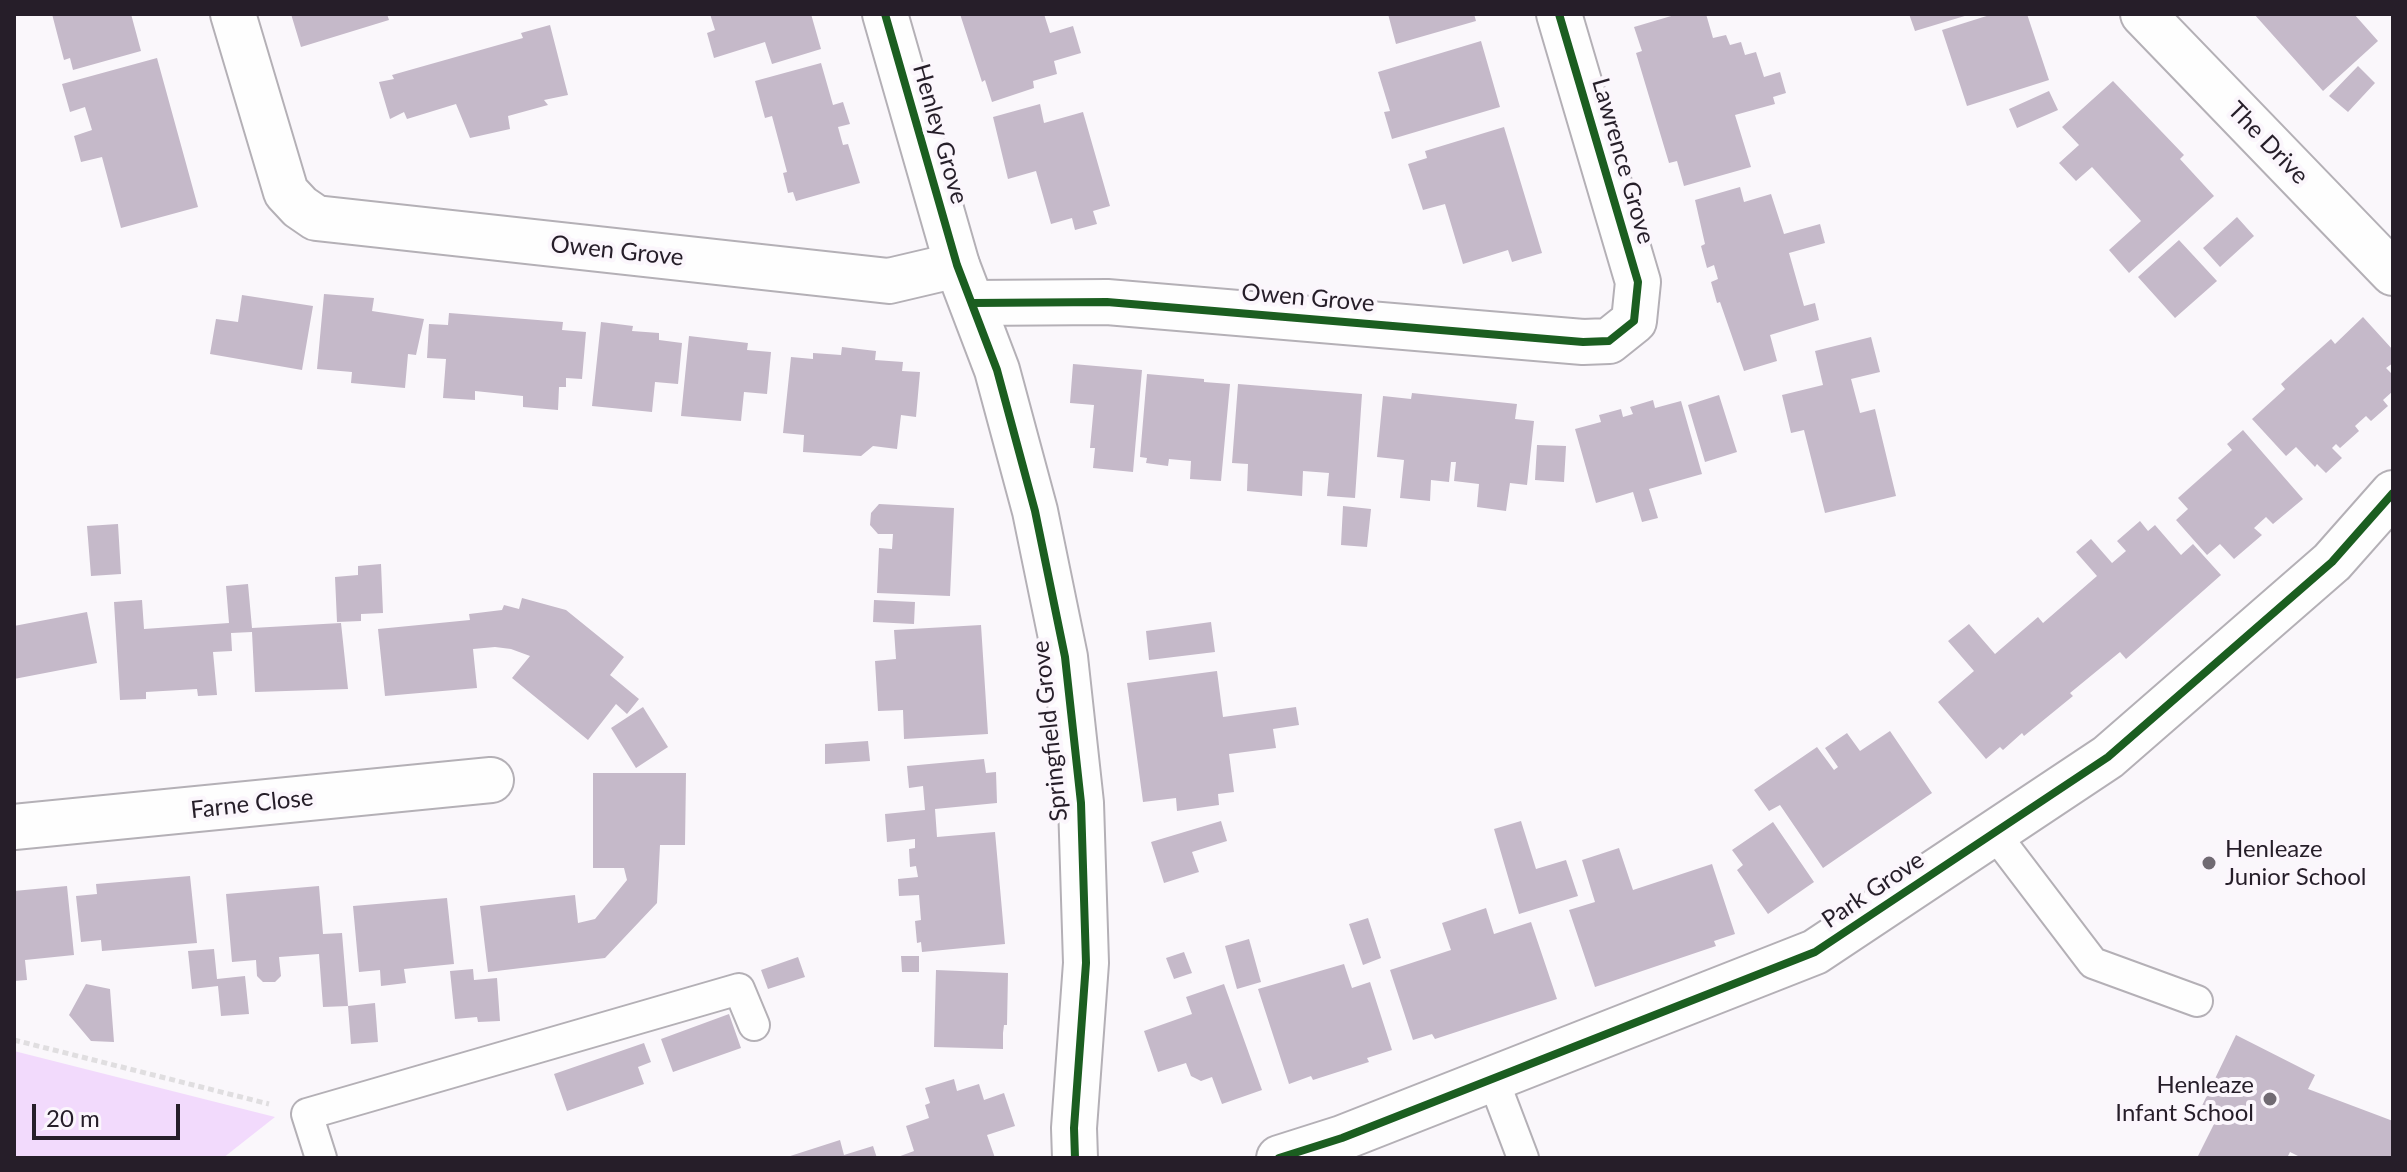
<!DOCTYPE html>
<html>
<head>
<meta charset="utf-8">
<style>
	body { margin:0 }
	#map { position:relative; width:2407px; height:1172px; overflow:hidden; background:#faf7fb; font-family:Lato,sans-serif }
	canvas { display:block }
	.frame { position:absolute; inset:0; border:16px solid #261e29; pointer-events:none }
	.scale { position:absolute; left:32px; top:1104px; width:148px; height:36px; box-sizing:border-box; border:4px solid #261e29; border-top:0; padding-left:10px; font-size:24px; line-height:28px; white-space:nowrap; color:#261e29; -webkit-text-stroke:6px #fbf6fc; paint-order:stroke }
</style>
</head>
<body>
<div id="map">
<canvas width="2407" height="1172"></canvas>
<div class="frame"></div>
<div class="scale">20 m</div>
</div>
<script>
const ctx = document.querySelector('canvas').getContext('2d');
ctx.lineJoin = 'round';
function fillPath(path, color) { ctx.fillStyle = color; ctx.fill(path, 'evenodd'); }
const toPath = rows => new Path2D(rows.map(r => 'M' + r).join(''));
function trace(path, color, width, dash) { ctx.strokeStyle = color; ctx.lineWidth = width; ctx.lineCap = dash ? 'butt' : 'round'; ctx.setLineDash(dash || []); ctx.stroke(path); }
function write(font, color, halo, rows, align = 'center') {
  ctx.font = font + ' Lato,sans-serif'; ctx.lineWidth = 8; ctx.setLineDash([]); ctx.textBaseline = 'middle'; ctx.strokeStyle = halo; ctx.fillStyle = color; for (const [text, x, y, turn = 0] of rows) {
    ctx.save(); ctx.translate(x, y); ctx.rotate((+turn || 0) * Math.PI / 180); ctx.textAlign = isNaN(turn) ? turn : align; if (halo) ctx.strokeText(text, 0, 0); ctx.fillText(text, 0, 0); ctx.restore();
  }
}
const green = toPath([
	[14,1051,275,1117,223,1158,14,1158]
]);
const building = toPath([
	[52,14,131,14,141,51,73,70,70,58,64,60],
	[291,14,387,14,389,20,301,47],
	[710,14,811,14,821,49,772,64,765,42,714,58,707,33,715,30],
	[960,14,1044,14,1050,33,1073,26,1081,53,1054,61,1057,74,1033,81,1034,88,992,102,985,80,982,82],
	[1388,14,1474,14,1476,21,1396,44],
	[1678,14,1706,14,1713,38,1726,35,1730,45,1741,42,1745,55,1756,52,1764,77,1780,72,1786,93,1773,97,1775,104,1735,115,1751,167,1684,186,1677,161,1669,163,1636,53,1642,51,1634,27],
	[1909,14,1968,14,1968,15,1915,31],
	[1993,14,2027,14,2049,80,1967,106,1942,30],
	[2254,14,2354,14,2378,41,2323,91],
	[550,25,568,95,544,100,548,105,508,116,510,129,470,138,456,104,407,119,404,112,390,119,379,82,394,79,392,75,523,38,521,33],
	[1481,41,1500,107,1392,139,1384,112,1390,111,1378,72],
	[157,58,198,207,121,228,102,157,81,162,74,136,92,130,85,107,70,112,62,84],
	[821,63,833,105,843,102,850,124,838,127,843,145,848,144,860,183,796,201,793,192,788,193,783,173,787,172,772,116,765,118,755,81],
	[2358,66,2375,83,2348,112,2329,96],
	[2113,81,2184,155,2180,159,2214,196,2129,273,2109,250,2141,221,2092,167,2076,181,2059,163,2079,145,2062,127],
	[2049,91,2058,110,2017,128,2009,109],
	[1040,104,1044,123,1083,112,1110,206,1093,211,1097,224,1075,230,1072,218,1051,224,1036,171,1008,179,993,117],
	[1504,127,1542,253,1512,262,1508,250,1463,264,1445,204,1423,210,1408,164,1427,158,1425,151],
	[1740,187,1744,202,1771,194,1784,234,1820,224,1825,243,1789,253,1804,306,1815,303,1819,320,1770,335,1777,361,1744,371,1720,302,1717,303,1711,282,1718,279,1714,265,1707,268,1701,246,1705,244,1695,200],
	[2237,217,2254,236,2220,267,2203,248],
	[2179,240,2217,281,2175,318,2138,277],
	[324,294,374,298,372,311,424,319,416,355,408,354,405,388,351,383,352,372,317,369],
	[242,295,313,306,302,370,210,354,216,319,238,322],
	[449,313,563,322,562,330,586,332,582,379,566,378,566,387,559,387,558,410,523,407,523,396,475,391,475,400,443,398,446,359,427,358,429,324,448,325],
	[2363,317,2393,350,2393,363,2386,368,2393,375,2393,391,2383,400,2388,406,2371,421,2366,416,2355,426,2359,431,2340,448,2336,444,2332,448,2342,458,2326,473,2317,464,2315,467,2296,447,2286,456,2252,419,2285,389,2281,384,2304,363,2331,339,2335,344],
	[601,322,633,326,632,331,659,333,659,340,682,343,678,384,655,382,652,412,592,406],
	[689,336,748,343,747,350,771,352,767,394,744,392,741,421,681,416],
	[1871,337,1880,372,1851,379,1860,413,1875,409,1896,496,1825,513,1804,430,1791,433,1782,395,1823,385,1815,351],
	[842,347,876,351,875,360,903,362,902,371,920,372,916,417,901,415,897,449,873,446,861,456,803,452,804,435,783,433,791,357,813,359,813,353,841,355],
	[1073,364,1142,370,1133,472,1093,468,1095,448,1090,448,1094,405,1070,403],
	[1147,374,1204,379,1204,382,1230,384,1221,481,1190,479,1191,461,1169,459,1168,466,1146,463,1147,458,1140,457],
	[1238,384,1362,394,1355,498,1327,496,1329,473,1303,471,1302,496,1247,491,1248,464,1232,463],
	[1412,393,1517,404,1515,419,1534,421,1527,485,1510,483,1506,511,1477,507,1479,484,1454,481,1456,462,1451,462,1449,482,1431,480,1430,501,1400,498,1404,460,1377,457,1383,396,1411,399],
	[1719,395,1737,452,1705,462,1688,405],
	[1653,400,1655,408,1681,401,1702,474,1649,489,1658,518,1642,522,1633,492,1596,503,1575,429,1601,422,1599,415,1621,409,1623,417,1633,414,1630,407],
	[2243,430,2303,499,2273,524,2266,517,2254,528,2262,535,2234,559,2220,544,2207,555,2176,520,2188,509,2178,498,2232,450,2227,444],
	[1537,445,1566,446,1564,482,1535,480],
	[879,504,954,508,950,596,877,593,879,548,892,549,893,534,878,534,870,525,871,513],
	[1343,506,1371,509,1367,547,1341,545],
	[2140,521,2148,531,2155,525,2181,555,2193,544,2221,575,2126,659,2120,652,2070,693,2073,696,2024,736,2022,733,2003,750,2000,747,1986,759,1938,702,1974,671,1948,641,1969,624,1995,654,2038,617,2043,623,2097,576,2076,552,2091,539,2112,563,2126,551,2117,541],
	[118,524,121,574,91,576,87,526],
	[381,564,383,613,361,614,361,621,337,622,335,577,358,575,358,566],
	[248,584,252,628,341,623,348,689,255,692,252,632,231,633,232,651,213,652,217,695,198,696,197,689,146,692,146,699,120,700,114,602,142,600,144,629,229,623,226,586],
	[522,598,566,610,624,657,610,675,639,699,627,714,616,704,588,740,512,678,530,656,511,649,495,647,473,649,477,688,385,696,378,629,470,620,469,614,502,610,504,605,519,609],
	[874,600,915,602,914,624,873,622],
	[87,612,97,663,14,679,14,626],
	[1211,622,1215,652,1149,660,1146,631],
	[981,625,988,734,904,739,903,710,878,711,875,661,896,659,894,630],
	[1217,671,1223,717,1296,707,1299,725,1273,729,1276,748,1229,754,1234,792,1218,794,1219,805,1177,811,1176,798,1143,802,1127,683],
	[643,707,668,747,636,768,611,728],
	[1890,731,1932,793,1823,868,1780,805,1769,811,1754,790,1817,747,1834,770,1838,767,1825,748,1847,733,1860,751],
	[868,741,870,761,825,764,825,744],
	[984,759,986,773,996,772,997,803,935,809,937,837,995,832,1005,944,922,952,921,942,917,943,915,921,921,920,919,895,899,896,898,879,918,877,916,866,910,867,909,849,915,848,915,839,887,842,885,814,925,810,923,786,909,788,907,766],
	[593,773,686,773,685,845,660,845,657,903,605,958,488,972,480,906,575,895,578,923,595,919,627,880,624,868,593,868],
	[1221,821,1227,841,1192,852,1199,872,1164,883,1151,842],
	[1521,821,1536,869,1566,860,1578,896,1519,914,1494,829],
	[1773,822,1814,882,1768,914,1737,870,1743,865,1732,850],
	[1619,848,1633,890,1712,864,1735,934,1714,941,1716,946,1595,987,1569,910,1595,902,1582,860],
	[190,876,197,943,102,951,101,940,81,942,76,896,97,894,96,884],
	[67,886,74,955,25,960,27,980,14,981,14,891],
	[319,886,323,934,342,933,348,1006,323,1007,319,954,279,957,281,976,275,982,263,982,257,976,256,960,232,962,226,894],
	[447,898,454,964,404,969,406,983,381,986,380,970,359,972,353,906],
	[1486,908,1494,934,1531,922,1557,999,1435,1039,1432,1034,1413,1040,1390,970,1451,950,1442,923],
	[1368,918,1381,958,1363,965,1349,924],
	[1249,939,1261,982,1237,989,1225,946],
	[214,949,217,979,245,976,249,1014,221,1016,218,986,192,989,188,951],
	[1184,952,1192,973,1174,979,1166,958],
	[901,956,919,956,919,972,902,972],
	[798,957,805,977,768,989,761,970],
	[1344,964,1352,988,1370,982,1392,1050,1367,1058,1369,1062,1313,1080,1311,1076,1289,1084,1258,989],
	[473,969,474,980,497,978,500,1021,478,1022,477,1017,455,1019,450,971],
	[936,970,1008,973,1007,1025,1004,1025,1003,1033,1003,1049,934,1047],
	[86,984,110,989,114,1042,91,1041,69,1015],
	[1224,984,1262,1090,1222,1104,1212,1077,1201,1081,1191,1076,1186,1063,1158,1072,1144,1031,1192,1014,1186,997],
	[375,1003,378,1042,351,1044,348,1006],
	[729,1014,741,1048,673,1072,661,1039],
	[2236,1035,2315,1075,2308,1089,2393,1121,2393,1158,2302,1158,2290,1152,2287,1158,2197,1158,2217,1118,2200,1110],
	[644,1043,651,1062,638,1067,644,1084,567,1111,554,1074],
	[954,1079,957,1091,979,1084,984,1100,1004,1093,1015,1126,987,1135,995,1158,895,1158,914,1151,906,1126,929,1118,925,1105,930,1103,925,1088],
	[840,1140,844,1155,873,1146,877,1158,784,1158]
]);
const path = toPath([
	[14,1040,269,1104]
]);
const lane = toPath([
	[1994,833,2093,963,2197,1001],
	[1493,1079,1523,1158],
	[321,1158,307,1114,739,989,754,1025]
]);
const street = toPath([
	[233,14,286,192,300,207,316,218,889,281,957,265],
	[2143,14,2393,273],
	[972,303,1107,302,1583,342,1609,341,1634,321,1638,282,1559,14],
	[14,827,491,780],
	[1279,1158,1342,1138,1815,952,2108,757,2332,562,2393,493]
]);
const secondary = toPath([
	[885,14,957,265,997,370,1035,511,1065,657,1081,803,1086,963,1074,1128,1075,1158]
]);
const cycleway = toPath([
	[885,14,957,265,997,370,1035,511,1065,657,1081,803,1086,963,1074,1128,1075,1158],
	[972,303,1107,302,1583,342,1609,341,1634,321,1638,282,1559,14],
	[1279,1158,1342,1138,1815,952,2108,757,2332,562,2393,493]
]);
const markers = [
	[2209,863,8,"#706a72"],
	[2270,1099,8,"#706a72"]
];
const streetNames = [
	["Henley Grove",940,134,74],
	["The Drive",2268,143,46],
	["Lawrence Grove",1623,161,74],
	["Owen Grove",617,251,6],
	["Owen Grove",1308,298,5],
	["Springfield Grove",1050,731,-96],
	["Farne Close",252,804,-6],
	["Park Grove",1873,890,-34]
];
const poiNames = [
	["Henleaze",2225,849],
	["Junior School",2225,877],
	["Henleaze",2254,1085,"right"],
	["Infant School",2254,1113,"right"]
];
fillPath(green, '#f2dafc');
fillPath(building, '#c5b9c9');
trace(lane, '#b4b0b6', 34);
trace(street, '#b4b0b6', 48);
trace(secondary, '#b4b0b6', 48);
trace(path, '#e0dee0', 5, [6, 4]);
trace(lane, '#fefefe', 30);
trace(street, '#fefefe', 44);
trace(secondary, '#fefefe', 44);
trace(cycleway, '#1b5e20', 8);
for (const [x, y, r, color] of markers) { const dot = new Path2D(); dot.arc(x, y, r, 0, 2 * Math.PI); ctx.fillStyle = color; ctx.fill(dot); trace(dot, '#fbf6fc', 3); }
write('24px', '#261e29', '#fbf6fc', streetNames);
write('24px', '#261e29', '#fbf6fc', poiNames, 'left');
</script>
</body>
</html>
